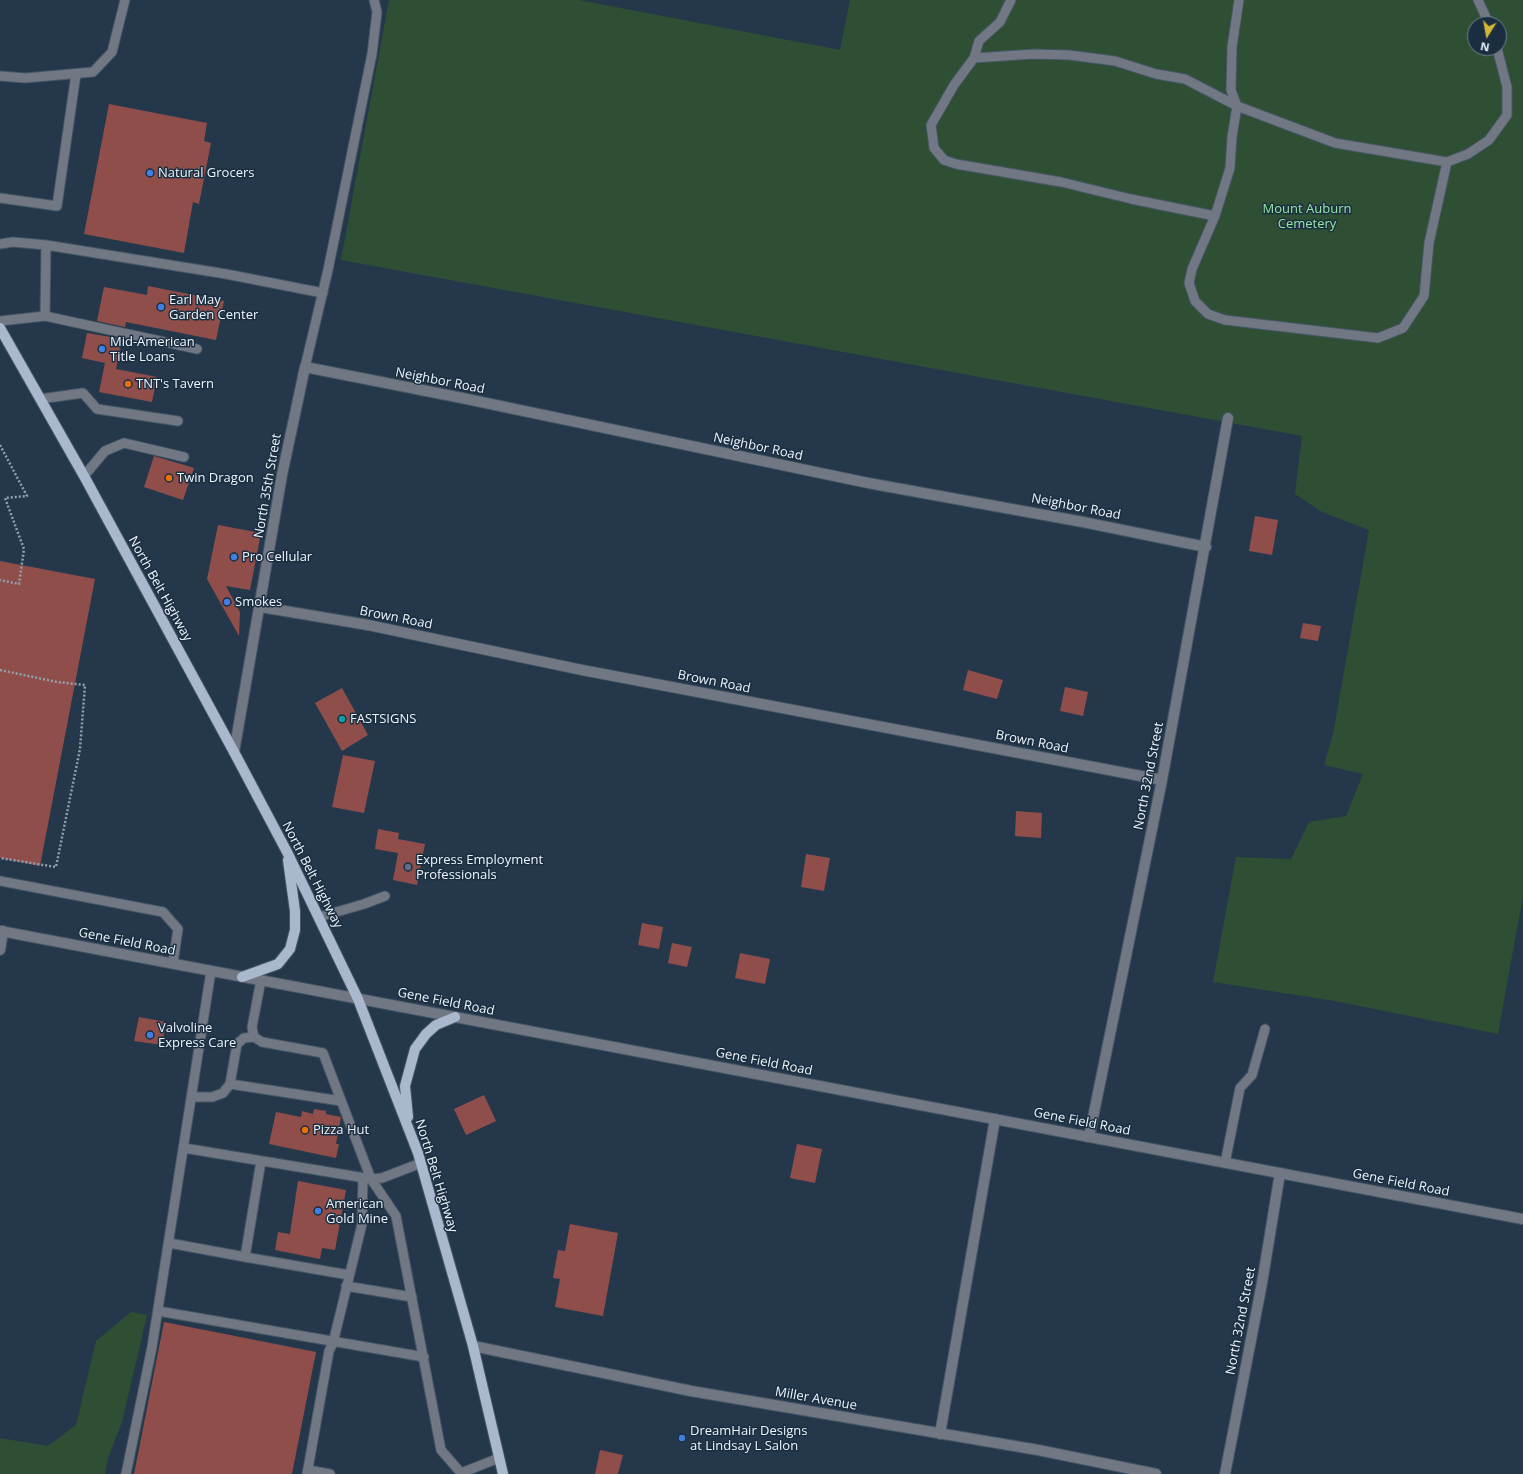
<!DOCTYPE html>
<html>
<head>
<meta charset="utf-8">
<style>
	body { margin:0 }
	#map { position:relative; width:1523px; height:1474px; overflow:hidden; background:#25384b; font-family:"Open Sans",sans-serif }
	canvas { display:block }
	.north { position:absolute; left:1467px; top:16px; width:40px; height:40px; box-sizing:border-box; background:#1b2e40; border:1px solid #6f7e8c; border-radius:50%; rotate:191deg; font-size:11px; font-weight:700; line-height:16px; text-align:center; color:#eef6fd }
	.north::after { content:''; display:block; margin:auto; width:14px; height:18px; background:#d3b635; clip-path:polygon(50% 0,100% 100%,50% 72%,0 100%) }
</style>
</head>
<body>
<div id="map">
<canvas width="1523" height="1474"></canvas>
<div class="north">N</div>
</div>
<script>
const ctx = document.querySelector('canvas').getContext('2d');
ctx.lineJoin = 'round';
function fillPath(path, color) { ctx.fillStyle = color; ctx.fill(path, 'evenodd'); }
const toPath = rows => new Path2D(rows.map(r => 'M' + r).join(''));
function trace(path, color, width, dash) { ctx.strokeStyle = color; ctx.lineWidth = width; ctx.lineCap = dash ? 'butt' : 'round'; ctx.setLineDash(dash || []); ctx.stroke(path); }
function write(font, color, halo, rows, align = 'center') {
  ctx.font = font + ' "Open Sans",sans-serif'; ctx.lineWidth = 3; ctx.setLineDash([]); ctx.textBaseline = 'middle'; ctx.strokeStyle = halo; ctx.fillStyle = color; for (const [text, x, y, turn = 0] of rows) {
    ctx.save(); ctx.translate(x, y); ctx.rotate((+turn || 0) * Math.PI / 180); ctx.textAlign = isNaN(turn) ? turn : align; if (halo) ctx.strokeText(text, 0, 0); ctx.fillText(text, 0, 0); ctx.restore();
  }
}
const green = toPath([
	[389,0,579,0,840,50,850,0,1523,0,1523,895,1498,1034,1335,1001,1213,982,1236,857,1291,859,1309,822,1346,816,1363,774,1324,765,1333,734,1369,530,1322,512,1295,494,1302,436,341,260],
	[1475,24,1499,24,1499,48,1475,48],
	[131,1312,147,1315,122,1422,108,1458,105,1474,0,1474,0,1438,48,1446,76,1425,96,1341]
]);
const building = toPath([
	[109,104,207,123,204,141,211,143,199,204,193,202,184,253,84,234],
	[148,286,224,301,216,340,126,322,125,327,97,321,104,287,147,295],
	[87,333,122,339,116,369,157,377,152,402,99,392,105,363,82,358],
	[154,456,194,468,183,500,144,487],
	[1255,516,1278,520,1272,555,1249,551],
	[218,525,261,533,250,590,226,586,240,612,239,636,207,579],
	[0,561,95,579,40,866,0,858],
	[1303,623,1321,626,1318,641,1300,638],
	[968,670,1003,680,997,699,963,690],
	[1065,687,1088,692,1083,716,1060,711],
	[342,688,368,735,342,751,315,703],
	[343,755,375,761,364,813,332,807],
	[1016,811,1042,813,1041,838,1015,836],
	[378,829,399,833,398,839,425,844,417,885,393,880,398,853,375,849],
	[806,854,830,858,824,891,801,887],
	[642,923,663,927,659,949,638,945],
	[672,943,692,947,687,967,668,963],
	[740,953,770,959,765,984,735,978],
	[139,1017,166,1022,162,1045,134,1041],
	[484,1095,496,1121,466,1135,454,1109],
	[314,1109,326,1111,326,1114,341,1117,336,1144,339,1144,336,1158,269,1144,276,1112,301,1117,302,1111,313,1114],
	[797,1144,822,1149,815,1183,790,1178],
	[298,1181,346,1190,335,1250,322,1248,320,1259,275,1250,278,1232,290,1234],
	[570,1224,618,1233,603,1316,555,1307,560,1279,553,1278,558,1250,565,1251],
	[164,1322,316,1352,292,1474,134,1474],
	[600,1450,623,1455,618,1474,595,1474]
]);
const path = toPath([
	[0,445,27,496,5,498,24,549,19,584,0,580],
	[0,670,57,682,85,685,80,749,56,867,0,858]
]);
const service = toPath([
	[1239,0,1232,47,1231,90,1237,106,1335,143,1447,162,1468,154,1489,140,1507,115,1507,87,1497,48],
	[1478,0,1489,24],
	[974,58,979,41,1000,22,1011,0],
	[0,76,25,78,93,72,112,52,125,0],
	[0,198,57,206,76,74],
	[1215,216,1131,199,1061,182,956,164,944,160,934,148,931,125,954,85,974,58,1034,54,1069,55,1115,61,1156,74,1185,79,1237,106,1232,137,1230,168,1215,216,1192,269,1189,283,1195,301,1208,314,1225,320,1378,338,1403,328,1424,296,1429,243,1447,162],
	[0,244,13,242,46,245,45,316,0,321],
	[46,245,226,274,323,293],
	[45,316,197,349],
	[305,367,328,270,372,54,377,12,374,0],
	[40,399,83,393,97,409,178,421],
	[84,476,105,451,124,443,184,457],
	[0,881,163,912,178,929,173,963],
	[319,917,364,904,385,896],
	[261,980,252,1027,254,1037,262,1042,323,1053,371,1179,396,1216,441,1450,461,1473,499,1458],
	[254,1037,244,1038,237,1044,230,1084,341,1101],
	[192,1097,212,1097,223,1093,230,1084],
	[184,1148,371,1179,382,1178,421,1163],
	[261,1161,245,1257,349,1275],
	[1225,1163,1240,1088,1252,1075,1265,1029],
	[169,1243,245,1257],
	[346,1286,412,1297],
	[158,1311,424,1357],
	[308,1470,330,1474],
	[126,1474,152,1347,211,971],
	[307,1474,329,1351,333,1343,362,1224,363,1178]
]);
const minor = toPath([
	[261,607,368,625,582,670,1162,780],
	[234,752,282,475,305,367,462,398,868,483,1083,522,1206,547],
	[0,950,3,931],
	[1089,1137,1162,780,1228,418],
	[473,1346,691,1391,1038,1450,1156,1474],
	[940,1434,995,1119],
	[1225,1474,1262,1283,1280,1173]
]);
const tertiary = toPath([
	[0,931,1523,1219]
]);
const primary = toPath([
	[0,328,84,476,234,752,287,852,358,999,418,1153,473,1346,503,1474],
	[242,977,278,964,290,949,295,930,295,911,288,860],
	[408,1117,405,1086,415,1049,426,1034,436,1025,455,1017]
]);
const markers = [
	[150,173,4,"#3f7fe0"],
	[161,307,4,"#3f7fe0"],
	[102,349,4,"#3f7fe0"],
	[128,384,4,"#e8710a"],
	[169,478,4,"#e8710a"],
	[234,557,4,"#3f7fe0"],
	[227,602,4,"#3f7fe0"],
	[342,719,4,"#0f9aa8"],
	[408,867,4,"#5c6f8a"],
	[150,1035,4,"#3f7fe0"],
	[305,1130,4,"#e8710a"],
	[318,1211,4,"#3f7fe0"],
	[682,1438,4,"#3f7fe0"]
];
const poiNames = [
	["Natural Grocers",158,173],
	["Earl May",169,300],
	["Garden Center",169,315],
	["Mid-American",110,342],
	["Title Loans",110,357],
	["TNT's Tavern",136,384],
	["Twin Dragon",177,478],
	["Pro Cellular",242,557],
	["Smokes",235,602],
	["FASTSIGNS",350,719],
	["Express Employment",416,860],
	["Professionals",416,875],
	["Valvoline",158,1028],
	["Express Care",158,1043],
	["Pizza Hut",313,1130],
	["American",326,1204],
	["Gold Mine",326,1219],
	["DreamHair Designs",690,1431],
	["at Lindsay L Salon",690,1446]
];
const parkNames = [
	["Mount Auburn",1307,209],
	["Cemetery",1307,224]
];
const streetNames = [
	["Neighbor Road",440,381,11],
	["Neighbor Road",758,447,12],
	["North 35th Street",268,486,-80],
	["Neighbor Road",1076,507,11],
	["North Belt Highway",160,589,61],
	["Brown Road",396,618,11],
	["Brown Road",714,682,11],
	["Brown Road",1032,742,11],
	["North 32nd Street",1149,776,-79],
	["North Belt Highway",312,875,63],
	["Gene Field Road",127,942,11],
	["Gene Field Road",446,1002,11],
	["Gene Field Road",764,1062,11],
	["Gene Field Road",1082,1122,11],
	["North Belt Highway",436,1176,73],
	["Gene Field Road",1401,1183,11],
	["North 32nd Street",1241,1321,-79],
	["Miller Avenue",816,1399,10]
];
fillPath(green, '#2e4f34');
fillPath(building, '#904e4b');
trace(service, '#455667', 11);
trace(minor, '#455667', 12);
trace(tertiary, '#455667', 12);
trace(primary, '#455667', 12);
trace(path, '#929fac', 2.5, [2, 2]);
trace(service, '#717883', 9);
trace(minor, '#717883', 10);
trace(tertiary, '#717883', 10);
trace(primary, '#aab8ce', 10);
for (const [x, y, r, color] of markers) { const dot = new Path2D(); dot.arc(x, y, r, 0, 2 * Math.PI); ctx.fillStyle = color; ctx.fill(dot); trace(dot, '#1b2e40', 1.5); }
write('13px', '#eef6fd', '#1b2e40', poiNames, 'left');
write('13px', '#96e5a3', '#1b2e40', parkNames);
write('13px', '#eef6fd', '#1b2e40', streetNames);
</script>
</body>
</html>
